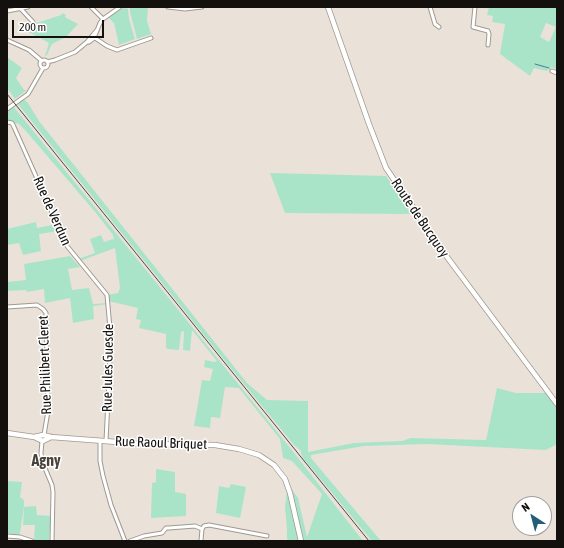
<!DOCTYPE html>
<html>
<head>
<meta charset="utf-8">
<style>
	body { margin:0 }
	#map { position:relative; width:564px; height:548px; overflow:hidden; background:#eae2d9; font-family:"Asap Condensed",sans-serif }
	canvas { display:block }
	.frame { position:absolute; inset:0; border:8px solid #13100d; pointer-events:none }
	.north { position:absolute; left:512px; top:496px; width:40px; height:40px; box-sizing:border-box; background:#fff; border:1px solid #a19f9e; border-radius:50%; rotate:324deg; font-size:11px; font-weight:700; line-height:16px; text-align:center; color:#13100d }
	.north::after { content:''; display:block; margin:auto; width:14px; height:18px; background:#245d77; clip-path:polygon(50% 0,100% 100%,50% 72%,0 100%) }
	.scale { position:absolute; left:12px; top:20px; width:92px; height:18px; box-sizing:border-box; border:2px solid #13100d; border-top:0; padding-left:5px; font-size:12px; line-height:14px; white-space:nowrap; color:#13100d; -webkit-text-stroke:3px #fff; paint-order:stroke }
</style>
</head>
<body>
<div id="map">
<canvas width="564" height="548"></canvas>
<div class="frame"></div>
<div class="north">N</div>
<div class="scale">200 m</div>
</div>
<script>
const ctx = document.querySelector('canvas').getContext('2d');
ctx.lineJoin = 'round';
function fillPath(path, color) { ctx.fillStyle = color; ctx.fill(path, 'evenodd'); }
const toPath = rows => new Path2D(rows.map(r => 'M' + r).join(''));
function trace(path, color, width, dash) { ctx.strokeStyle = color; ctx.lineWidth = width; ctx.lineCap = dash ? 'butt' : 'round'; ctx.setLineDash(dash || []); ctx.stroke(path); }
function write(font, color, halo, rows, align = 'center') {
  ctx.font = font + ' "Asap Condensed",sans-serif'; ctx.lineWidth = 3; ctx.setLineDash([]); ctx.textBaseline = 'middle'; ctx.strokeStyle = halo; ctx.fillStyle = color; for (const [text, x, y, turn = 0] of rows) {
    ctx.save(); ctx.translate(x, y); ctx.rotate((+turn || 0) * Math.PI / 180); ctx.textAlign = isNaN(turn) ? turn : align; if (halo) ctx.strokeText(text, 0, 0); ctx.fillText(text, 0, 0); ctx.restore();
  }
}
const green = toPath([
	[126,7,125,8,128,9,129,19,135,39,119,45,114,23,108,17],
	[133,7,148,7,147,21,151,34,137,39,130,12,130,8],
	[489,7,557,7,557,69,551,67,550,70,548,69,547,71,534,68,530,76,500,54,505,24,492,22,493,16,487,15],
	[546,23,556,27,549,42,540,37],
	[62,13,66,15,65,17,78,24,66,37,52,44,47,55,45,56,49,43,27,31,33,25,32,24,34,21,36,23,49,19,61,15],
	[7,57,22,68,16,78,24,90,27,90,15,99,7,88],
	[21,100,25,100,28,103,39,121,247,383,267,400,308,401,308,452,354,443,402,441,411,438,486,440,497,388,516,393,544,393,547,391,557,404,557,444,546,450,427,444,364,446,311,455,311,458,381,541,372,541,303,458,301,453,301,451,294,445,216,350,17,103],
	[13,106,291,449,363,541,288,541,287,538,287,528,285,507,288,484,298,498,307,537,322,494,292,461,283,458,280,439,239,388,225,387,220,418,211,417,210,428,194,426,202,380,210,381,213,369,204,367,205,360,214,362,217,361,192,330,190,351,183,350,184,331,181,332,179,350,168,349,166,348,166,334,139,328,141,320,136,319,138,308,108,301,107,295,118,293,120,288,115,248,80,261,78,259,95,253,90,239,101,235,104,242,113,239,114,240,113,235,96,213,25,130,18,123,14,124,11,121,7,120,7,111],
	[270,173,386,176,411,214,285,213],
	[36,222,37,228,57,224,59,231,39,234,41,251,23,255,19,243,7,245,7,229],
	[70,256,80,267,68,269,72,290,89,288,93,304,108,303,108,304,93,306,94,319,73,323,70,298,45,303,44,289,27,292,26,290,7,291,7,282,26,280,24,264],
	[156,469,175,472,175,492,186,494,186,516,151,518,152,483,156,482],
	[7,481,22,482,20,497,24,500,24,506,20,533,19,535,7,533],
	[231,484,246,487,240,518,216,513,219,486,229,488],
	[36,506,37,515,51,516,49,541,34,540,35,525,23,525,24,507]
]);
const stream = toPath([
	[535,64,549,68]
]);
const street = toPath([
	[91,7,103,19],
	[168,7,185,9,202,7],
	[430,7,435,24,439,27],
	[475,7,473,27,488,31,489,34,488,45],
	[20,8,33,22],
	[7,11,28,7],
	[92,36,107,46,117,50,151,38],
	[7,40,29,50,42,61],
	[89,42,94,38,100,23,103,19,120,7],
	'40 64a4 4 0 1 1 8 0a4 4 0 1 1-8 0Z',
	[47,62,55,60,75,52,87,42,97,30],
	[552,71,557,73],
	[7,109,28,94,43,68],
	[7,122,12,123,14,127,67,246,107,295,111,339,106,441],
	[7,307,37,305,43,309,46,313,48,411,44,435],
	[42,441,41,453,42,461,52,485,53,492,52,541],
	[100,441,100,461,103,476,111,505,125,541],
	[202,529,204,526,209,525,267,536],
	[7,536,20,537,32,541],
	[130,541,144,536,162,533,166,528,169,528,195,526,202,529],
	[201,541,202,529]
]);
const secondary = toPath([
	[328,7,369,124,386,168,447,257,557,404],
	[7,433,34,437,43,435,51,437,144,444,215,445,239,449,259,455,274,465,285,479,290,493,301,541],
	[36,438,43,441,51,437]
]);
const rail = toPath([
	[7,94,369,541]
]);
const streetNames = [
	["Rue de Verdun",52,211,66],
	["Route de Bucquoy",420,218,56],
	["Rue Philibert Cleret",45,365,-92],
	["Rue Jules Guesde",108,368,-89],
	["Rue Raoul Briquet",161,443,2]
];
const quarterNames = [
	["Agny",46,461]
];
fillPath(green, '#aae4c8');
trace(stream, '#497ca1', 1);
trace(street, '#a09990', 5);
trace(secondary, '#a09990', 6);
trace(street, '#fff', 3);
trace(secondary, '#fff', 4.5);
trace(rail, '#4e4a45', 1);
write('14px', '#13100d', '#fff', streetNames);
write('bold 16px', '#49433b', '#fff', quarterNames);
</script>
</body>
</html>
